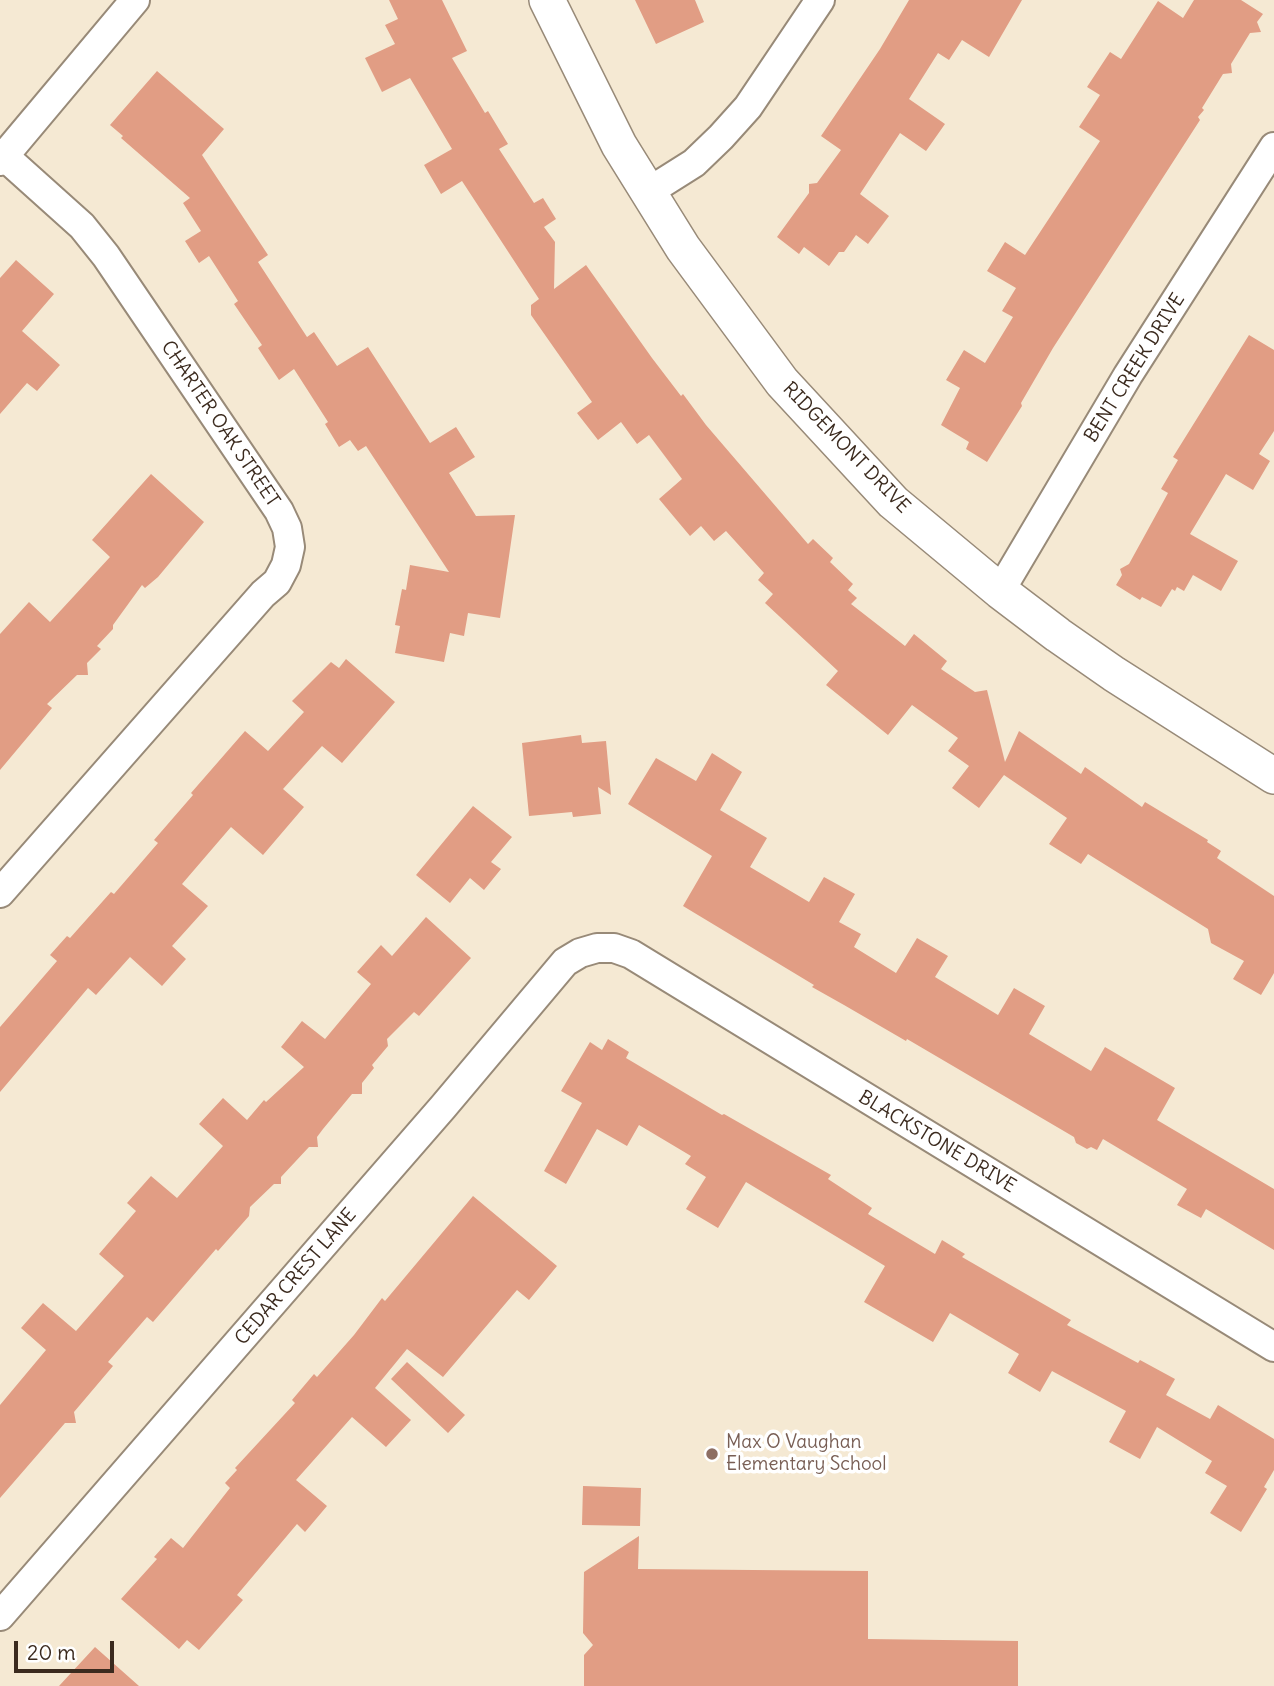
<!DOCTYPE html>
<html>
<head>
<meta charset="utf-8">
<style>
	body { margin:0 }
	#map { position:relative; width:1274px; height:1686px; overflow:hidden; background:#f5e9d3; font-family:Delius,sans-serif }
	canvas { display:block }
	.scale { position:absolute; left:14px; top:1641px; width:100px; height:32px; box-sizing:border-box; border:4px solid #3b2a1e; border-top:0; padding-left:9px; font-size:21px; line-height:24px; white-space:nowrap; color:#3b2a1e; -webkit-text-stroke:5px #fff; paint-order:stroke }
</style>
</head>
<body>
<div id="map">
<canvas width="1274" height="1686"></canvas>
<div class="scale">20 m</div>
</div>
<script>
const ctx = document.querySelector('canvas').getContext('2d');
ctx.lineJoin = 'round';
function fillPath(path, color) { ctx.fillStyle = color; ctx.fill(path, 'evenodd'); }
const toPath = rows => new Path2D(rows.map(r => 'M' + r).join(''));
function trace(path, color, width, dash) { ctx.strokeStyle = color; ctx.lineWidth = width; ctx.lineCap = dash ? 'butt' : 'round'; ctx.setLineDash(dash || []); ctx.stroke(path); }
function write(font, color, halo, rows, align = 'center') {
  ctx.font = font + ' Delius,sans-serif'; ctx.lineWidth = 7; ctx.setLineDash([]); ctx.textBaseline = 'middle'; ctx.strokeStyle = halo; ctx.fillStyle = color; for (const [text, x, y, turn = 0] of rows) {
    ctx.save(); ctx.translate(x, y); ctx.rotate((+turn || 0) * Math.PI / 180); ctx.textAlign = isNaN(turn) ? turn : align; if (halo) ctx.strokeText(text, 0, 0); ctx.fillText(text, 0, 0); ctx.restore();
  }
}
const building = toPath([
	[389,0,442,0,467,51,452,58,485,113,488,111,508,144,499,149,534,203,543,198,556,219,544,227,555,242,554,289,586,265,652,358,681,396,683,394,706,425,808,544,813,539,833,558,830,562,853,584,848,590,857,598,851,604,905,646,914,634,947,661,941,669,975,692,987,690,1005,762,1019,731,1081,774,1085,767,1142,807,1145,802,1208,840,1207,842,1221,851,1217,858,1274,896,1274,973,1261,995,1233,979,1244,961,1211,943,1208,929,1088,854,1081,864,1049,844,1067,818,1004,775,979,808,952,788,969,766,948,751,958,738,912,705,888,735,826,685,838,671,765,603,773,594,758,580,764,573,726,531,714,541,701,526,690,536,659,499,682,479,649,435,637,444,621,422,598,440,577,413,592,402,531,315,531,305,539,299,462,181,441,194,424,165,452,149,410,78,382,92,365,58,395,44,385,25,398,19],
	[635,0,695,0,704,22,656,44],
	[909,0,1022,0,989,57,962,40,949,60,938,53,909,99,945,124,926,151,900,133,860,194,889,216,868,244,856,235,844,252,839,252,829,266,804,247,799,254,777,237,809,193,809,184,817,183,841,150,821,136,880,49],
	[1194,0,1241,0,1263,14,1257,22,1261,32,1250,33,1231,64,1232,73,1223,74,1202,108,1204,110,1198,117,1200,120,1053,348,1021,403,1022,406,987,462,966,449,969,442,941,425,960,388,946,380,964,350,985,363,1013,317,1002,311,1016,288,987,271,1005,242,1025,255,1100,141,1079,127,1100,95,1087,87,1110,52,1121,59,1158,1,1183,18],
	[157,71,224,129,202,155,268,255,258,262,307,337,314,332,337,366,368,347,430,443,456,427,475,457,449,473,476,516,515,515,500,618,468,613,464,636,450,633,444,662,395,653,400,626,395,625,402,589,406,590,410,565,449,572,366,446,358,451,350,440,339,447,325,424,328,422,294,369,279,380,258,348,262,345,234,304,238,301,209,256,199,263,185,241,201,231,183,203,190,198,121,138,123,136,110,125],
	[16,260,54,294,22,331,60,365,37,391,27,383,0,414,0,278],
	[1249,335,1274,350,1274,431,1259,454,1270,461,1253,490,1226,474,1190,534,1238,561,1221,591,1193,575,1184,591,1177,587,1175,591,1172,589,1161,607,1142,597,1140,600,1116,585,1122,575,1120,569,1129,564,1168,493,1161,489,1178,460,1173,457],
	[151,474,204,522,158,577,145,588,142,585,113,625,113,629,97,646,101,649,87,663,88,675,77,675,47,704,52,708,0,770,0,634,29,602,50,622,110,557,92,540],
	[346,659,395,702,342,763,322,746,283,789,304,807,263,855,231,827,182,884,208,906,172,946,186,959,162,986,130,957,96,995,88,988,0,1092,0,1027,57,961,50,955,67,936,70,938,111,892,114,894,158,843,154,840,193,795,191,793,245,731,268,751,304,712,292,701,331,662,339,668],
	[581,735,582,743,606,741,611,795,598,787,601,814,573,817,572,812,529,816,522,743],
	[712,753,742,772,720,810,767,838,750,867,809,902,824,877,855,894,839,922,861,934,854,947,896,973,917,938,948,956,935,977,998,1015,1014,988,1045,1006,1029,1034,1091,1071,1105,1047,1175,1088,1157,1120,1274,1189,1274,1250,1206,1209,1201,1218,1177,1205,1187,1189,1103,1139,1097,1150,1091,1147,1087,1149,1076,1143,1074,1137,907,1039,906,1041,844,1005,812,987,814,985,683,906,712,856,628,804,656,758,696,781],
	[473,806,512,837,491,862,501,869,484,890,470,878,450,903,416,875],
	[426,917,471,958,419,1016,414,1012,387,1039,388,1046,372,1065,374,1068,362,1083,362,1094,352,1094,323,1129,317,1137,318,1147,309,1147,281,1177,281,1184,274,1184,250,1207,249,1216,218,1251,216,1249,153,1322,147,1317,108,1362,113,1366,74,1412,76,1423,65,1423,0,1498,0,1405,46,1350,21,1328,43,1303,76,1331,124,1276,99,1254,136,1211,127,1203,151,1176,177,1198,223,1146,199,1124,223,1098,247,1120,264,1100,266,1102,304,1067,281,1047,302,1021,325,1039,371,984,357,972,381,945,392,956],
	[608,1039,629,1052,626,1058,722,1115,724,1114,831,1175,828,1179,872,1208,868,1214,935,1254,942,1240,965,1254,962,1257,1071,1320,1067,1325,1138,1363,1140,1360,1175,1379,1166,1395,1210,1419,1218,1405,1274,1439,1274,1470,1264,1487,1267,1489,1241,1532,1210,1513,1227,1486,1205,1473,1212,1461,1157,1427,1140,1459,1109,1442,1126,1411,1052,1371,1040,1392,1008,1373,1019,1354,950,1313,933,1342,864,1302,885,1266,746,1182,718,1228,686,1209,706,1177,685,1164,691,1156,639,1125,627,1146,597,1129,566,1184,544,1171,582,1103,561,1091,590,1042,602,1050],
	[473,1196,557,1266,529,1300,517,1290,443,1377,407,1349,375,1388,411,1420,386,1447,352,1417,296,1480,327,1506,305,1532,297,1524,237,1595,243,1600,199,1650,187,1640,179,1649,121,1599,157,1559,154,1557,171,1538,183,1548,230,1488,225,1483,237,1470,235,1468,295,1403,292,1400,314,1374,317,1377,354,1335,382,1298,385,1301],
	[407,1362,465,1415,448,1433,391,1379],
	[583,1486,641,1488,640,1526,582,1525],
	[639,1536,638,1569,868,1571,868,1639,1018,1641,1018,1686,584,1686,584,1655,593,1645,583,1633,584,1572],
	[95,1647,139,1686,59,1686]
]);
const minor = toPath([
	[0,161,135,0],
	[648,192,694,163,721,137,748,107,820,0],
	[1000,591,1128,375,1274,147],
	[0,893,263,594,277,582,286,565,290,547,287,528,279,511,106,256,82,226,4,156],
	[0,1616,443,1107,565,962,580,953,597,948,614,948,631,954,1274,1347]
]);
const tertiary = toPath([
	[547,0,619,145,683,248,782,382,893,502,1000,591,1058,635,1114,674,1274,776]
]);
const markers = [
	[712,1454,7,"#8d6e63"]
];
const streetNames = [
	["BENT CREEK DRIVE",1135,368,-58],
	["CHARTER OAK STREET",220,424,56],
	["RIDGEMONT DRIVE",846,448,46],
	["BLACKSTONE DRIVE",937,1142,31],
	["CEDAR CREST LANE",296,1277,-49]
];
const educationNames = [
	["Max O Vaughan",726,1443],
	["Elementary School",726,1465]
];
fillPath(building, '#e19d84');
trace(minor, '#988a78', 32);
trace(tertiary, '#988a78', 38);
trace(minor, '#fff', 28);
trace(tertiary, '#fff', 35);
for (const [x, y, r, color] of markers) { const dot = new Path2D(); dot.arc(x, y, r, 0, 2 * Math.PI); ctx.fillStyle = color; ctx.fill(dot); trace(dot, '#fff', 2.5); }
write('19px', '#3b2a1e', '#fff', streetNames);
write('19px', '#785e54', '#fff', educationNames, 'left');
</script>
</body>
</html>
